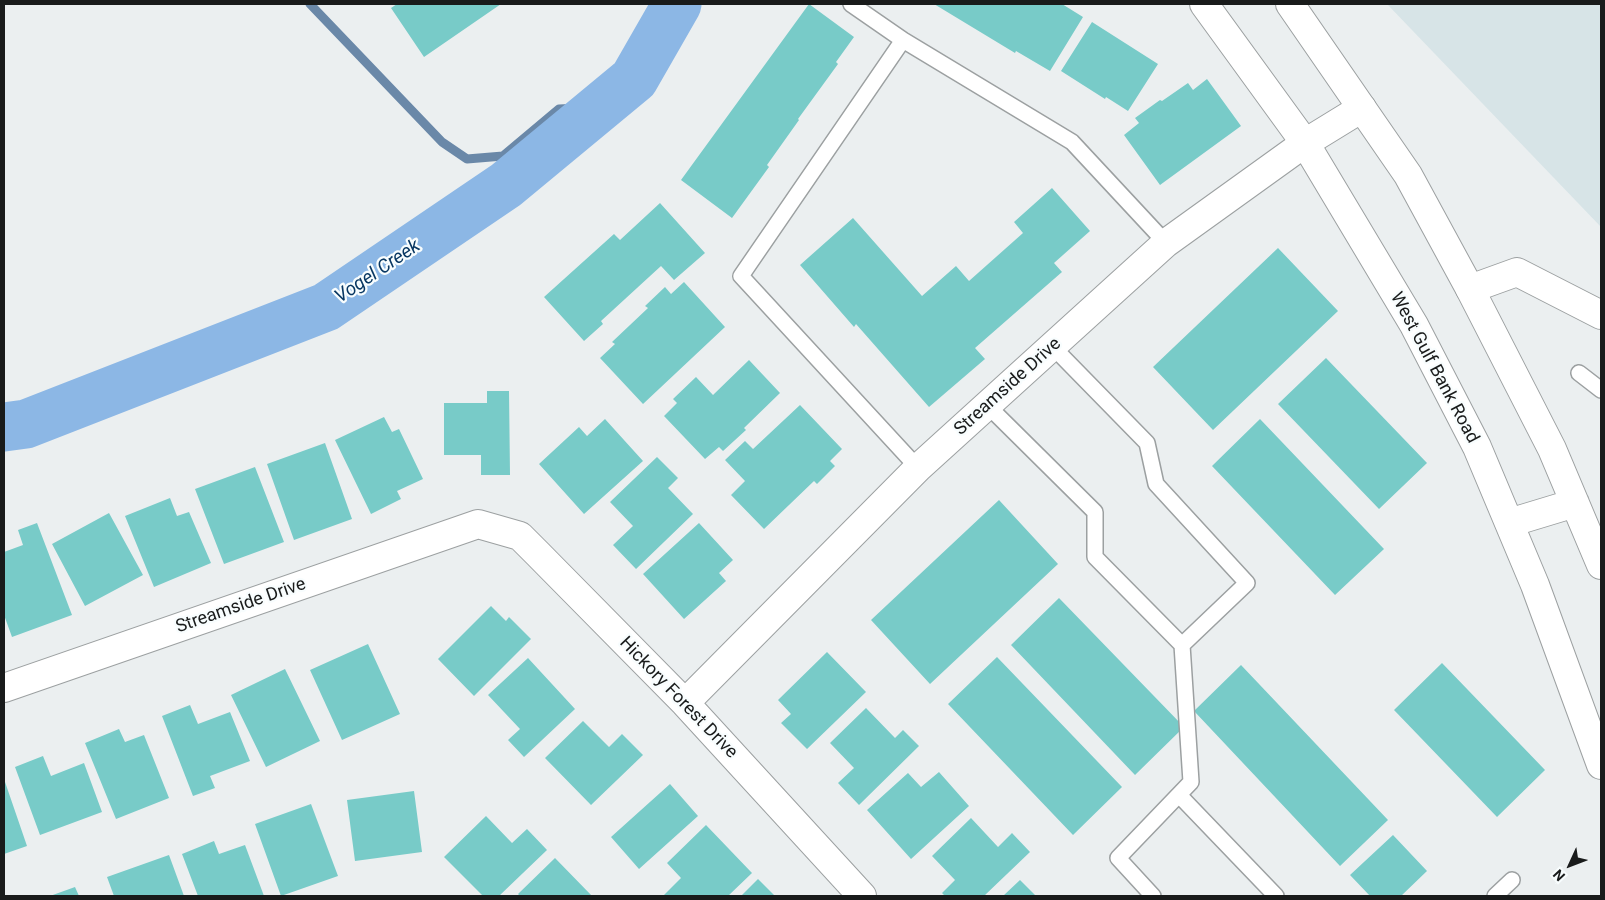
<!DOCTYPE html>
<html>
<head>
<meta charset="utf-8">
<style>
	body { margin:0 }
	#map { position:relative; width:1605px; height:900px; overflow:hidden; background:#ebeff0; font-family:Roboto,sans-serif }
	canvas { display:block }
	.frame { position:absolute; inset:0; border:5px solid #191b1b; pointer-events:none }
	.north { position:absolute; left:1545px; top:840px; width:50px; height:50px; -webkit-text-stroke:4px #f8fdfe; paint-order:stroke; rotate:227deg; font-size:14px; font-weight:700; line-height:20px; text-align:center; color:#191b1b }
	.north::after { content:''; display:block; margin:auto; width:18px; height:22px; background:#191b1b; clip-path:polygon(50% 0,100% 100%,50% 72%,0 100%) }
</style>
</head>
<body>
<div id="map">
<canvas width="1605" height="900"></canvas>
<div class="frame"></div>
<div class="north">N</div>
</div>
<script>
const ctx = document.querySelector('canvas').getContext('2d');
ctx.lineJoin = 'round';
function fillPath(path, color) { ctx.fillStyle = color; ctx.fill(path, 'evenodd'); }
const toPath = rows => new Path2D(rows.map(r => 'M' + r).join(''));
function trace(path, color, width, dash) { ctx.strokeStyle = color; ctx.lineWidth = width; ctx.lineCap = dash ? 'butt' : 'round'; ctx.setLineDash(dash || []); ctx.stroke(path); }
function write(font, color, halo, rows, align = 'center') {
  ctx.font = font + ' Roboto,sans-serif'; ctx.lineWidth = 4.5; ctx.setLineDash([]); ctx.textBaseline = 'middle'; ctx.strokeStyle = halo; ctx.fillStyle = color; for (const [text, x, y, turn = 0] of rows) {
    ctx.save(); ctx.translate(x, y); ctx.rotate((+turn || 0) * Math.PI / 180); ctx.textAlign = isNaN(turn) ? turn : align; if (halo) ctx.strokeText(text, 0, 0); ctx.fillText(text, 0, 0); ctx.restore();
  }
}
const built = toPath([
	[1387,4,1601,4,1601,227]
]);
const stream = toPath([
	[310,4,442,142,467,159,503,156,559,109,600,107]
]);
const river = toPath([
	[4,427,26,424,326,307,506,185,634,79,677,4]
]);
const building = toPath([
	[397,4,501,4,424,57,391,8],
	[809,4,854,37,836,62,838,64,798,119,799,120,767,165,769,167,732,218,681,180],
	[934,4,1062,4,1083,17,1050,71,1016,51,1015,53],
	[1092,22,1158,64,1128,111,1106,97,1105,99,1061,71],
	[1207,79,1241,126,1160,185,1124,135,1139,123,1135,118,1160,100,1162,101,1188,83,1193,90],
	[1052,188,1090,231,1054,263,1062,272,975,348,985,359,929,407,856,324,854,327,800,265,853,218,922,296,956,266,969,281,1023,233,1014,222],
	[660,203,705,253,674,280,661,266,601,321,603,324,584,341,544,297,614,234,620,240],
	[1278,248,1338,311,1213,430,1153,367],
	[684,282,725,327,643,404,600,358,615,344,612,342,648,308,645,306,665,287,671,294],
	[1326,358,1427,463,1379,509,1278,404],
	[749,360,780,393,744,428,746,430,723,451,719,447,705,459,664,416,677,403,673,399,696,377,713,395],
	[487,391,509,391,510,475,481,475,481,455,444,455,444,403,487,403],
	[800,405,842,449,830,461,835,466,817,484,814,481,764,529,731,495,745,481,725,460,745,441,753,449],
	[384,417,392,432,399,429,423,479,397,491,401,499,371,514,335,440],
	[605,419,643,461,584,514,539,464,579,427,587,436],
	[1260,419,1384,549,1335,595,1212,466],
	[325,443,352,519,294,540,267,464],
	[657,457,678,478,668,488,693,514,636,569,613,545,633,526,610,502],
	[255,467,284,542,224,564,195,489],
	[170,498,177,516,189,512,211,563,154,587,125,516],
	[999,500,1058,564,930,684,871,620],
	[109,513,143,575,85,606,52,544],
	[37,523,72,615,12,637,4,615,4,552,23,545,18,530],
	[699,523,733,560,719,573,726,581,684,619,643,574],
	[1059,598,1184,727,1135,775,1011,645],
	[491,606,506,621,509,617,531,639,474,696,438,659],
	[368,644,400,714,342,740,310,670],
	[827,652,866,692,807,749,781,723,791,714,778,700],
	[997,657,1122,787,1073,835,948,704],
	[528,658,575,709,524,757,508,740,520,729,488,695],
	[1442,663,1545,770,1497,817,1394,710],
	[1241,665,1388,820,1340,866,1194,711],
	[285,669,320,741,266,767,231,695],
	[190,705,198,724,230,712,250,761,210,776,215,788,193,796,162,716],
	[866,708,895,738,903,730,919,746,859,805,838,783,854,768,830,743],
	[583,721,609,747,622,734,643,755,591,805,545,758],
	[119,729,125,742,144,735,169,798,116,819,85,743],
	[43,756,51,776,84,763,102,812,40,835,15,767],
	[939,772,969,806,911,859,867,810,908,773,921,787],
	[4,779,27,846,4,854],
	[670,784,698,816,639,869,611,837],
	[414,791,422,852,355,861,347,800],
	[311,804,338,876,281,896,255,824],
	[486,816,512,843,527,829,547,850,499,896,483,896,444,857],
	[971,818,998,847,1012,833,1030,852,984,896,945,896,942,893,955,880,932,856],
	[706,825,752,873,728,896,666,896,664,895,681,878,667,863],
	[1393,835,1427,871,1401,896,1370,896,1350,875],
	[214,841,219,854,245,845,264,896,198,896,182,854],
	[169,855,184,896,114,896,107,877],
	[555,858,592,896,520,896,518,894],
	[758,879,775,896,741,896],
	[1020,880,1036,896,1003,896],
	[75,887,79,896,50,896]
]);
const lane = toPath([
	[851,4,903,40,1072,142,1166,243],
	[903,40,741,276,918,468],
	[1052,346,1147,443,1156,484,1247,583,1182,645],
	[1579,373,1601,390],
	[987,405,1095,512,1095,557,1182,645,1191,782,1118,858,1153,896],
	[1179,795,1276,896],
	[1495,896,1512,880]
]);
const street = toPath([
	[1470,289,1517,272,1601,315],
	[4,688,478,524,520,536,538,554,685,703,862,896],
	[685,703,918,468,1166,243,1305,143,1362,108]
]);
const secondary = toPath([
	[1204,4,1305,143,1414,325,1477,447,1535,585,1601,765],
	[1290,4,1408,175,1470,289,1552,449,1601,565],
	[1509,523,1575,503]
]);
const streetNames = [
	["West Gulf Bank Road",1434,368,62],
	["Streamside Drive",1008,387,-42],
	["Streamside Drive",241,606,-19],
	["Hickory Forest Drive",678,698,46]
];
const waterNames = [
	["Vogel Creek",378,272,-34]
];
fillPath(built, '#d7e4e7');
trace(stream, '#6a88a8', 9);
trace(river, '#8cb7e5', 49);
fillPath(building, '#78cbc8');
trace(lane, '#9ca0a1', 18);
trace(street, '#9ca0a1', 30);
trace(secondary, '#9ca0a1', 30);
trace(lane, '#fff', 15);
trace(street, '#fff', 28);
trace(secondary, '#fff', 28);
write('18px', '#191b1b', '#f8fdfe', streetNames);
write('italic 19px', '#093863', '#f8fdfe', waterNames);
</script>
</body>
</html>
